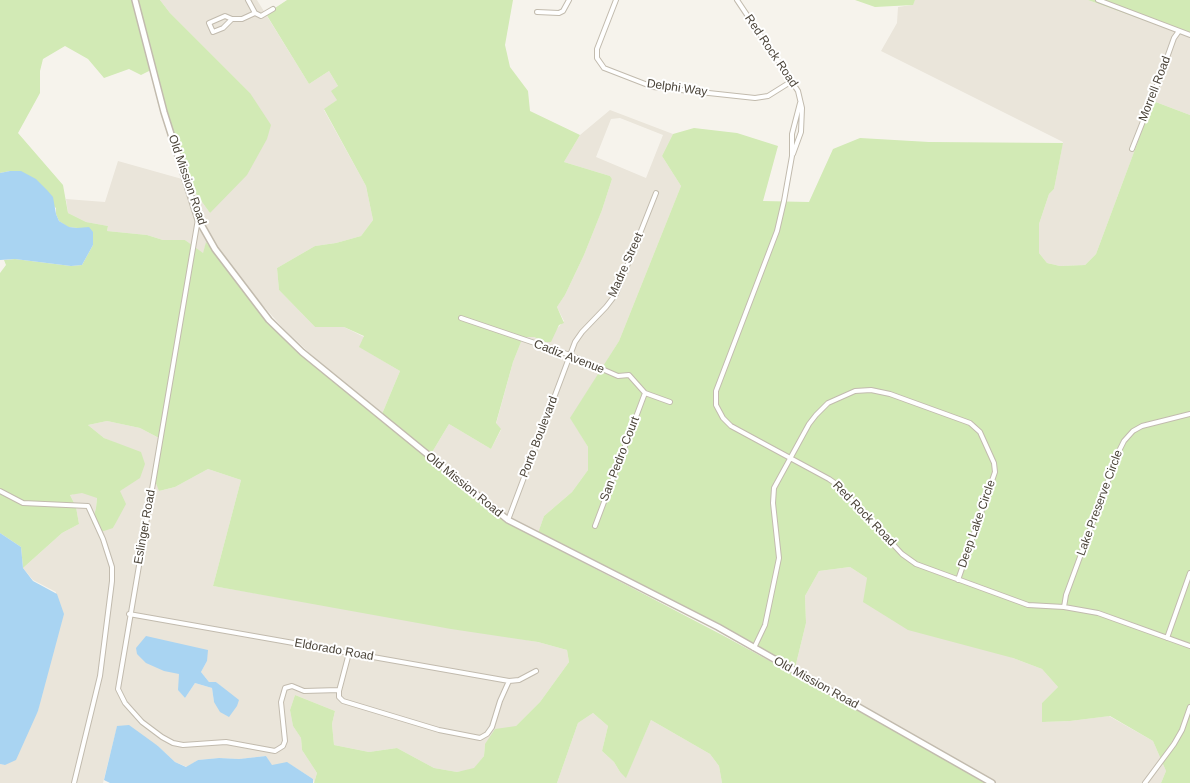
<!DOCTYPE html>
<html>
<head>
<meta charset="utf-8">
<style>
	body { margin:0 }
	canvas { display:block; background:#f6f3ec }
</style>
</head>
<body>
<canvas width="1190" height="783"></canvas>
<script>
const ctx = document.querySelector('canvas').getContext('2d');
ctx.lineJoin = 'round';
function fillPath(path, color) { ctx.fillStyle = color; ctx.fill(path, 'evenodd'); }
const toPath = rows => new Path2D(rows.map(r => 'M' + r).join(''));
function trace(path, color, width, dash) { ctx.strokeStyle = color; ctx.lineWidth = width; ctx.lineCap = dash ? 'butt' : 'round'; ctx.setLineDash(dash || []); ctx.stroke(path); }
function write(font, color, halo, rows, align = 'center') {
  ctx.font = font + ' Arial,sans-serif'; ctx.lineWidth = 4; ctx.setLineDash([]); ctx.textBaseline = 'middle'; ctx.strokeStyle = halo; ctx.fillStyle = color; for (const [text, x, y, turn = 0] of rows) {
    ctx.save(); ctx.translate(x, y); ctx.rotate((+turn || 0) * Math.PI / 180); ctx.textAlign = isNaN(turn) ? turn : align; if (halo) ctx.strokeText(text, 0, 0); ctx.fillText(text, 0, 0); ctx.restore();
  }
}
const residential = toPath([
	[160,0,257,0,309,84,329,71,338,86,337,100,324,110,366,186,373,220,361,236,336,243,315,246,277,268,279,290,315,327,344,327,364,337,360,347,400,371,382,414,317,360,284,329,249,290,217,248,201,218,189,184,210,213,250,93,170,13],
	[915,0,1088,0,1190,37,1190,115,1153,101,1096,254,1085,265,1060,266,1047,263,1039,253,1039,224,1049,194,1054,189,1063,142,881,51,897,23,898,7,912,5],
	[610,110,673,134,662,156,681,186,619,341,571,418,588,447,588,470,572,492,544,516,538,533,509,518,431,454,449,424,491,449,501,430,496,424,513,362,523,337,534,337,545,342,564,321,557,307,565,295,584,255,602,210,612,179,610,176,564,162,580,135],
	[620,118,663,135,646,178,596,157,611,119],
	[118,161,182,179,196,219,211,247,206,243,203,254,185,240,163,240,147,235,107,231,108,226,86,222,68,213,66,199,105,202],
	[107,421,140,428,159,438,159,491,175,487,208,469,241,480,213,586,538,642,567,650,569,662,540,702,516,726,485,744,484,756,474,769,457,772,434,768,397,748,369,752,334,745,332,724,335,711,295,695,290,710,293,726,301,738,302,750,317,773,314,783,313,779,288,763,272,766,266,756,239,759,219,758,198,760,187,767,175,762,158,746,117,727,103,783,0,783,0,764,5,765,38,711,56,592,33,580,23,568,62,533,79,524,76,507,70,495,82,492,97,497,96,508,92,523,113,528,118,517,120,491,118,444,104,438,88,425],
	[207,661,201,672,209,682,216,682,223,688,214,702,212,688,195,683,185,698,179,690,179,674],
	[850,567,867,578,1013,658,1042,669,1058,687,1042,703,1042,722,1070,721,1109,716,1153,741,1166,771,1161,783,997,783,795,668,806,623,805,596,819,571],
	[593,713,608,726,602,751,614,762,620,772,626,777,651,720,710,754,719,766,722,783,557,783,578,723]
]);
const green = toPath([
	[0,0,132,0,151,70,141,75,129,69,104,78,88,59,65,46,43,59,40,71,40,93,18,133,63,185,68,213,86,222,108,226,107,231,147,235,163,240,185,240,203,253,206,242,267,322,300,354,506,522,724,636,856,708,987,783,722,783,719,766,710,754,651,720,626,778,620,772,614,762,602,751,608,726,593,713,578,723,557,783,314,783,317,773,302,750,301,738,293,726,290,710,295,695,335,711,332,724,334,745,369,752,397,748,434,768,457,772,474,768,484,756,485,744,495,729,516,726,540,702,569,662,567,650,538,642,451,629,213,586,241,480,208,469,175,487,159,491,152,473,159,438,140,428,107,421,88,425,104,438,141,452,145,464,140,478,120,491,126,504,113,528,101,532,92,523,96,508,97,498,82,493,70,495,76,507,79,524,62,533,23,568,21,547,0,533,0,273,6,265,4,260,15,259,71,266,82,265,93,245,89,228,77,228,68,227,59,221,56,214,56,208,10,171,0,173],
	[138,0,160,0,170,13,250,93,271,125,267,139,247,175,210,213,189,184,167,112],
	[287,0,513,0,505,45,510,67,528,91,530,111,580,135,564,162,610,176,612,179,602,210,584,255,565,295,557,307,564,323,559,325,551,342,545,342,534,337,523,337,513,362,496,423,501,429,491,449,449,424,431,454,382,414,400,371,359,347,364,336,344,327,315,327,279,290,277,268,315,246,336,243,361,236,373,220,366,186,324,109,337,100,331,91,338,86,329,71,309,84,266,14],
	[855,0,915,0,913,5,875,7],
	[1088,0,1190,0,1190,37,1179,33],
	[1153,101,1190,115,1190,783,1161,783,1166,771,1153,741,1110,716,1070,721,1042,722,1042,703,1058,687,1042,669,1013,658,908,630,863,602,867,578,850,567,819,571,805,596,806,623,795,668,719,625,538,533,544,516,572,492,588,470,588,447,570,418,619,341,681,186,662,156,673,134,694,128,737,133,778,146,763,201,809,202,833,149,860,138,929,142,1063,143,1054,189,1049,194,1039,224,1039,253,1047,263,1060,266,1085,265,1096,254]
]);
const water = toPath([
	[10,171,21,171,36,179,47,190,53,197,56,214,59,221,69,227,77,228,89,227,93,232,93,245,82,265,71,266,15,259,0,260,0,173],
	[0,533,21,547,23,568,33,581,57,594,64,614,38,711,16,760,5,765,0,764],
	[146,636,208,650,207,661,201,672,209,682,216,682,239,700,237,706,229,717,220,712,214,702,212,688,195,683,185,698,178,690,179,674,164,671,146,663,137,654,136,648],
	[129,725,158,746,175,762,186,767,198,760,219,758,239,759,266,756,272,765,287,762,313,779,313,783,110,783,104,780,117,726]
]);
const minor = toPath([
	[248,0,255,13,261,16,273,9],
	[616,0,597,49,597,58,604,68,653,87,755,98,768,96,792,81],
	[737,0,798,91,802,108,801,132,793,154],
	[1098,0,1190,35],
	[537,12,559,13,563,11,569,0],
	[232,19,223,28,213,32,209,23,225,16,232,19,242,19,255,13],
	[800,103,792,134,792,156,784,201,777,231,716,391,716,405,723,418,731,426,829,479,839,486,902,554,916,564,1028,605,1064,607,1098,613,1190,646],
	[1132,149,1155,91,1174,38,1179,31],
	[198,219,118,689,125,703,142,722,162,737,173,743,183,745,226,742,275,751,283,746,285,741,281,702,285,688,292,686,304,691,339,690],
	[461,318,570,355,618,376,629,375,645,393,670,402],
	[0,491,23,503,88,506,103,539,112,567,112,581,100,676,74,783],
	[508,520,575,342,582,332,606,307,616,294,656,193],
	[595,526,645,393],
	[1064,607,1066,595,1119,451,1124,441,1133,431,1142,426,1190,414],
	[129,614,509,681,519,680,536,671],
	[1167,638,1190,573],
	[754,648,765,625,779,558,773,503,774,488,809,424,816,415,828,403,855,391,871,390,890,394,970,423,980,432,994,463,995,472,958,580],
	[349,653,339,691,339,697,343,701,439,730,480,738,487,734,492,727,500,701,509,681],
	[1145,783,1174,744,1182,730,1190,707]
]);
const tertiary = toPath([
	[135,0,164,112,198,219,215,249,269,320,302,352,508,520,718,627,992,783]
]);
const streetNames = [
	["Red Rock Road",771,51,56],
	["Delphi Way",677,88,8],
	["Morrell Road",1155,89,-69],
	["Old Mission Road",187,180,71],
	["Madre Street",626,265,-66],
	["Cadiz Avenue",569,357,21],
	["Porto Boulevard",539,437,-69],
	["San Pedro Court",620,459,-69],
	["Old Mission Road",464,485,39],
	["Lake Preserve Circle",1100,503,-70],
	["Red Rock Road",864,514,46],
	["Deep Lake Circle",977,524,-71],
	["Eslinger Road",145,527,-80],
	["Eldorado Road",334,650,10],
	["Old Mission Road",816,683,29]
];
fillPath(residential, '#eae5da');
fillPath(green, '#d2eab5');
fillPath(water, '#a9d4f2');
trace(minor, '#c2bbae', 6);
trace(tertiary, '#c2bbae', 8);
trace(minor, '#fff', 4);
trace(tertiary, '#fff', 5);
write('12px', '#4b4439', '#fff', streetNames);
</script>
</body>
</html>
